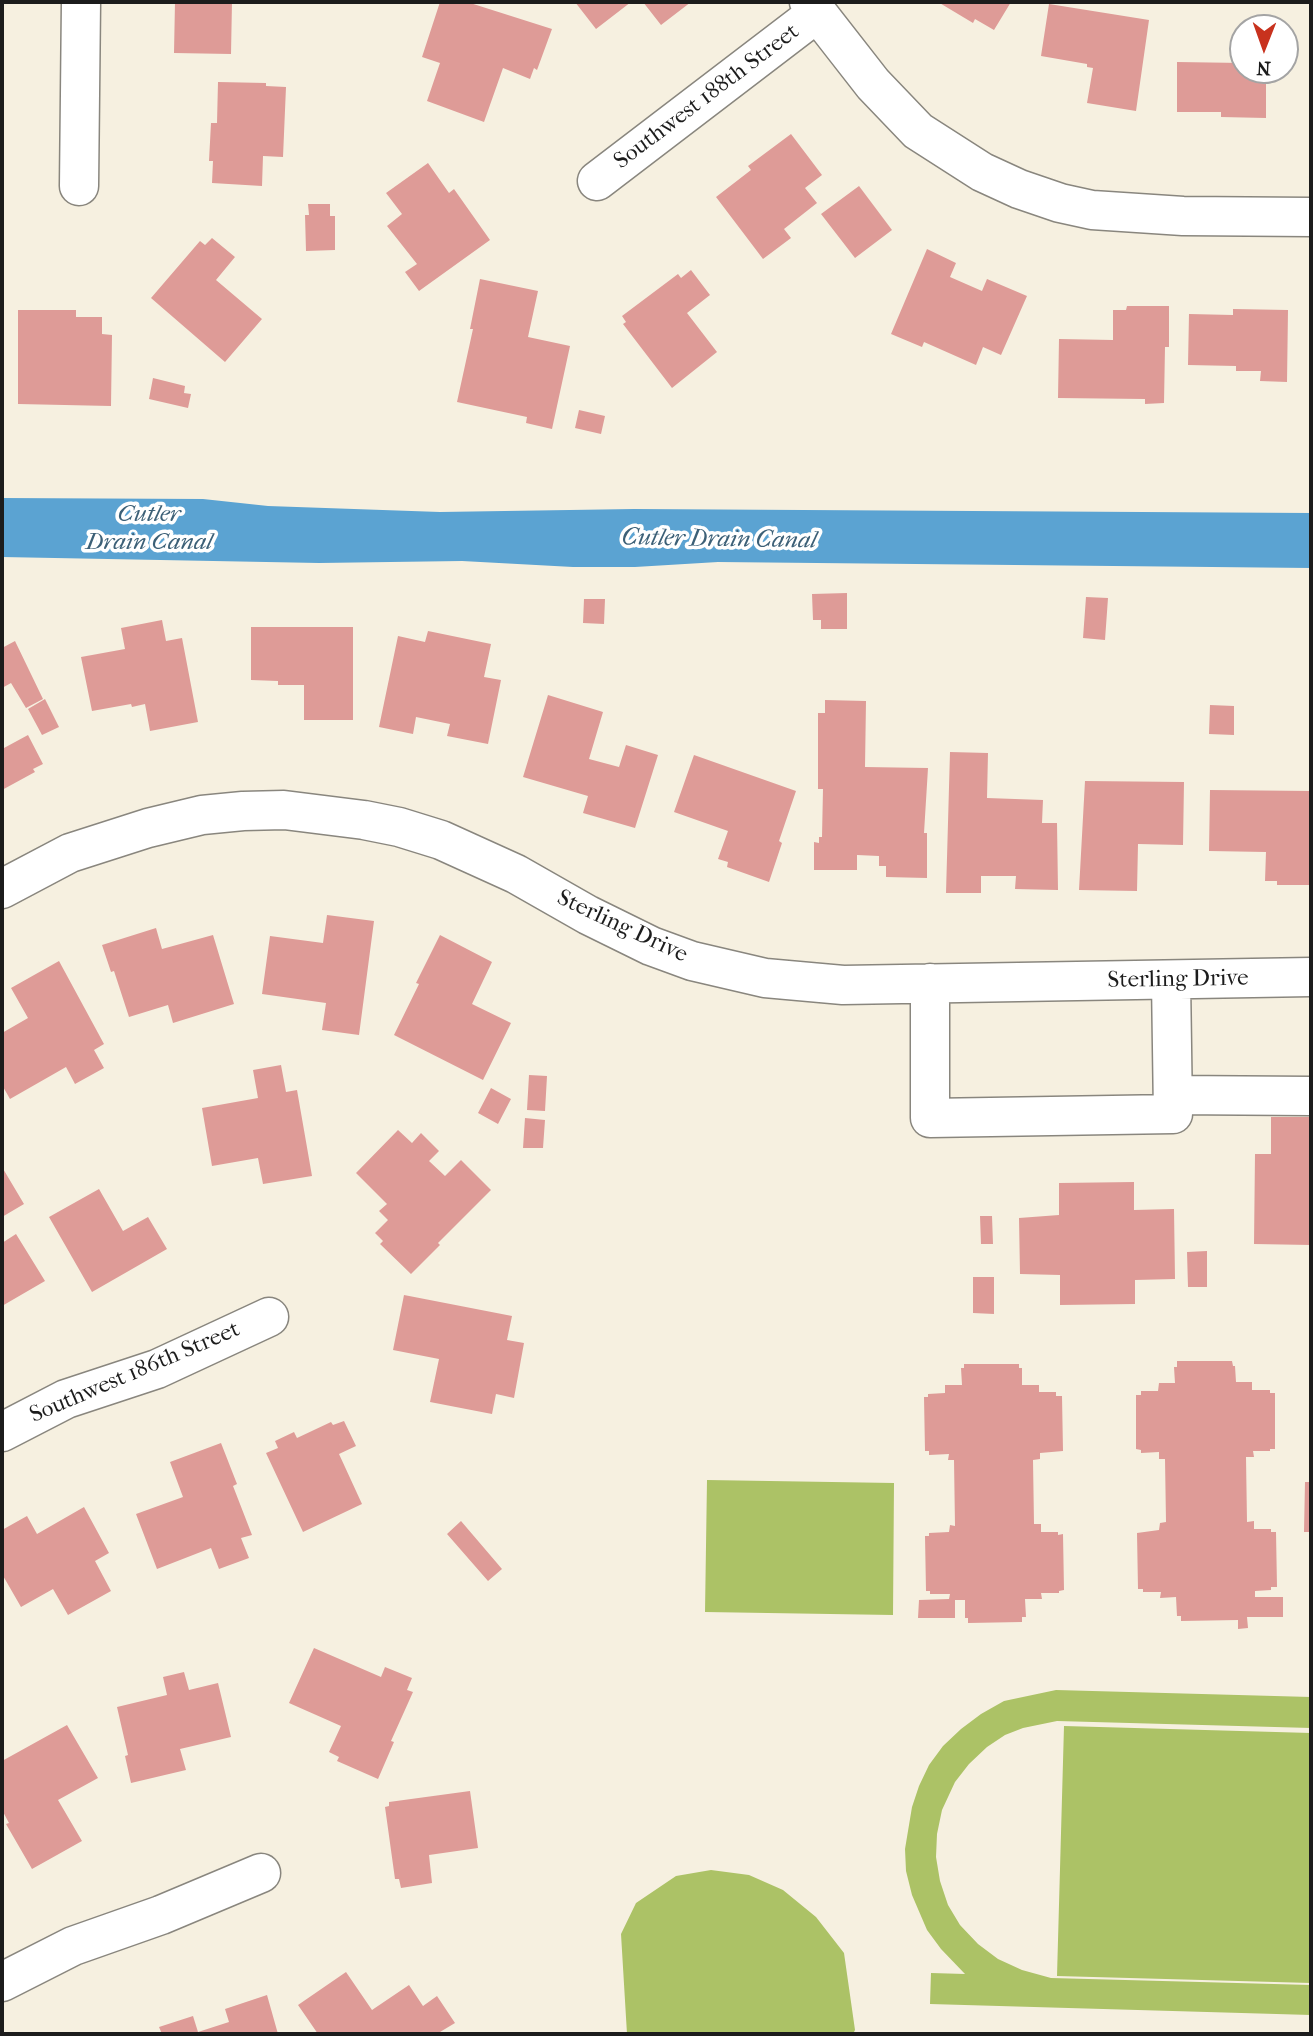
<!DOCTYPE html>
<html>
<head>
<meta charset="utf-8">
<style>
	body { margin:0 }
	#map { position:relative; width:1313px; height:2036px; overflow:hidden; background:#f6f0e0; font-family:"IM FELL French Canon",serif }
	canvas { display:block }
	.frame { position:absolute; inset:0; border:4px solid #1c1c1c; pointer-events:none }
	.north { position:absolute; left:1229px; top:14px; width:70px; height:70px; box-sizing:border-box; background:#fff; border:2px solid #a4a4a4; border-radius:50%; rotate:181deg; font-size:19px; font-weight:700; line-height:28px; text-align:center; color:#1c1c1c }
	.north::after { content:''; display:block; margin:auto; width:24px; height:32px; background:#c8321e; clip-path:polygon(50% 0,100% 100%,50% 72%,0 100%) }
</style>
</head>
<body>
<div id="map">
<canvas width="1313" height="2036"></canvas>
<div class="frame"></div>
<div class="north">N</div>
</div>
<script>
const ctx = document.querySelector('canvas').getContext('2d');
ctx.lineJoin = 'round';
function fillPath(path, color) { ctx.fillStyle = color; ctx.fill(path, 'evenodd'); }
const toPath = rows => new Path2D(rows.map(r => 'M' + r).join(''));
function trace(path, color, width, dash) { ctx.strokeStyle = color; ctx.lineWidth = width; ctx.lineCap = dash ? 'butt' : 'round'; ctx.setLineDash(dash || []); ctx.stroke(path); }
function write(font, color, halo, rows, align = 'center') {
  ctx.font = font + ' "IM FELL French Canon",serif'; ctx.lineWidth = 7; ctx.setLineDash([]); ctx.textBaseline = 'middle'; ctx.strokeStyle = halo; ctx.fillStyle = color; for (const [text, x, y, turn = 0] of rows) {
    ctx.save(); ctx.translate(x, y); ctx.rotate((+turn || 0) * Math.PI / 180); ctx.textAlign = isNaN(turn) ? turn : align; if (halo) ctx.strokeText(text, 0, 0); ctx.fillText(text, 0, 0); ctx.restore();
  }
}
const green = toPath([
	[707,1480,894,1483,893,1615,705,1612],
	[1056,1690,1311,1697,1311,1728,1057,1721,1023,1728,1005,1735,987,1747,969,1764,955,1782,942,1810,937,1834,936,1857,940,1881,948,1905,960,1925,978,1944,998,1959,1022,1970,1051,1978,1311,1985,1311,2015,930,2004,931,1973,965,1974,941,1949,927,1930,912,1895,906,1871,905,1849,912,1807,919,1786,929,1765,943,1746,961,1729,981,1714,1004,1701],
	[1064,1726,1311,1733,1311,1983,1057,1976],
	[711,1870,749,1875,783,1890,816,1917,844,1953,855,2030,853,2034,627,2034,621,1934,636,1903,676,1876]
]);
const water = toPath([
	[2,498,203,499,268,506,440,512,634,509,1311,513,1311,568,718,562,635,567,573,567,462,561,319,563,2,557]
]);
const building = toPath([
	[175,2,232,2,231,54,174,53],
	[440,2,467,2,552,29,537,70,534,68,530,79,503,68,484,122,427,101,440,63,422,57],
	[575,2,631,2,596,29],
	[643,2,691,2,661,25],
	[938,2,1011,2,994,30,975,19,973,23],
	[1049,4,1149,20,1136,111,1087,103,1093,68,1087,67,1087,64,1041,56],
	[1177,62,1243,63,1243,70,1266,70,1266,118,1221,117,1221,112,1177,112],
	[218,82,266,83,266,86,286,87,283,157,263,156,262,186,212,183,213,161,209,161,211,123,217,123],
	[791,134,822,175,805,188,817,203,784,229,791,238,763,259,716,197,751,170,748,166],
	[428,163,449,193,454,189,490,240,419,291,405,272,417,264,387,226,402,214,386,193],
	[859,186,892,230,855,258,821,214],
	[308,204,330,204,330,216,335,216,335,250,306,251,305,215,309,215],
	[212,238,235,257,216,280,262,319,225,362,151,298,200,241,205,245],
	[927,249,956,263,950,277,982,291,987,279,1027,296,1001,355,983,347,976,365,924,342,922,347,891,334],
	[691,270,710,295,687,313,717,352,672,388,623,324,626,322,622,316,678,274,681,278],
	[480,279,538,291,528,337,570,346,552,429,526,423,527,417,457,402,473,329,470,329],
	[1127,306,1169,306,1169,347,1165,347,1164,403,1145,404,1145,399,1058,398,1059,339,1113,340,1113,310,1126,310],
	[1233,309,1288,310,1287,382,1260,381,1261,371,1236,371,1236,366,1188,365,1189,314,1233,315],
	[18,310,76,310,76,317,102,317,102,334,112,335,111,406,18,404],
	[153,378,185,386,184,393,191,394,188,408,149,399],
	[579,410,605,416,601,434,575,428],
	[847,593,847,629,821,629,821,620,813,620,812,594],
	[1086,597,1108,598,1105,640,1083,638],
	[584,599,605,599,604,624,583,623],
	[162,620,166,641,182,638,198,722,150,731,145,704,132,707,131,704,92,711,81,657,125,649,121,628],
	[251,627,353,627,353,720,304,720,304,685,278,685,278,681,251,680],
	[428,631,491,644,484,677,501,680,488,744,447,736,450,724,416,717,413,734,379,727,398,636,425,642],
	[15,641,43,699,26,708,11,683,2,688,2,648],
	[548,695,603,712,589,759,619,767,626,745,658,755,635,828,583,813,588,796,523,777],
	[45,699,59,727,42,735,28,709],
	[825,700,866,701,865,767,928,768,924,833,927,833,927,878,886,877,886,866,879,866,879,856,857,855,857,870,814,870,814,842,819,843,819,837,822,837,823,789,818,789,818,713,825,713],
	[1210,705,1234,706,1234,735,1209,734],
	[28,735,43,764,33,769,35,772,2,790,2,744,4,748],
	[950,752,988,753,987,798,1043,800,1042,823,1057,823,1058,890,1015,889,1016,876,981,876,981,893,946,893],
	[694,755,796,791,779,841,782,843,769,882,727,867,728,862,718,859,728,831,674,812],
	[1085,781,1184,782,1183,845,1138,844,1137,891,1079,890],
	[1210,790,1311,791,1311,885,1277,885,1277,881,1265,881,1266,852,1209,851],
	[327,915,374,921,359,1035,322,1030,326,1003,262,994,270,936,323,943],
	[156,928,162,949,213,935,234,1004,173,1023,168,1005,129,1017,114,971,111,972,102,945],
	[440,935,492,962,472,1004,511,1023,483,1080,394,1035,419,984,416,983],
	[59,961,104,1044,94,1050,104,1068,75,1084,66,1067,10,1099,2,1085,2,1033,28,1018,11,988],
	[281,1065,286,1092,297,1090,312,1176,263,1184,258,1158,212,1166,202,1108,258,1098,253,1070],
	[529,1075,547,1076,545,1111,527,1110],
	[491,1088,511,1099,498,1124,478,1113],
	[1271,1117,1311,1117,1311,1245,1254,1244,1255,1154,1271,1154],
	[525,1118,545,1120,543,1148,523,1148],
	[398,1130,412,1143,421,1133,439,1151,429,1161,445,1176,461,1160,491,1190,438,1243,440,1245,411,1274,380,1244,383,1241,375,1233,388,1220,379,1211,387,1204,356,1173],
	[2,1167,24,1204,2,1217],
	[1134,1182,1134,1210,1174,1209,1175,1279,1135,1280,1135,1304,1060,1305,1060,1275,1020,1274,1019,1218,1059,1215,1059,1183],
	[99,1189,123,1231,148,1217,167,1249,92,1292,49,1217],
	[980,1216,992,1216,993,1244,981,1244],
	[16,1234,45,1281,2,1306,2,1243],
	[1207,1251,1207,1287,1188,1287,1187,1252],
	[973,1277,994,1277,994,1314,973,1313],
	[404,1295,512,1316,507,1340,524,1343,514,1398,496,1394,492,1414,430,1402,439,1359,393,1350],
	[1177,1361,1232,1361,1233,1366,1235,1366,1236,1382,1252,1382,1252,1390,1270,1390,1270,1393,1275,1393,1275,1449,1270,1449,1270,1451,1253,1451,1254,1457,1246,1457,1247,1522,1254,1521,1254,1529,1271,1529,1271,1532,1276,1532,1277,1587,1271,1587,1271,1590,1255,1591,1255,1597,1283,1597,1283,1617,1247,1617,1248,1628,1238,1629,1238,1620,1181,1621,1181,1616,1177,1616,1176,1597,1160,1598,1161,1592,1143,1592,1143,1589,1138,1589,1137,1533,1159,1530,1160,1523,1166,1522,1165,1459,1159,1459,1159,1452,1141,1453,1141,1450,1136,1449,1136,1395,1141,1395,1141,1391,1158,1391,1159,1383,1175,1383,1174,1367,1177,1367],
	[964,1364,1019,1364,1019,1368,1022,1368,1022,1385,1039,1385,1039,1392,1056,1392,1056,1396,1062,1396,1063,1451,1040,1453,1040,1459,1033,1460,1034,1524,1041,1524,1041,1532,1058,1532,1058,1535,1063,1534,1064,1590,1059,1591,1059,1593,1041,1593,1042,1599,1025,1599,1026,1617,1022,1617,1022,1622,968,1623,968,1618,965,1618,965,1600,955,1600,955,1618,918,1618,919,1600,949,1599,950,1594,930,1594,930,1591,926,1591,925,1536,929,1536,929,1533,949,1532,950,1525,955,1526,954,1460,948,1460,949,1454,929,1455,929,1451,925,1451,924,1397,928,1397,928,1394,945,1393,945,1385,962,1385,961,1368,964,1368],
	[344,1421,356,1446,339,1454,362,1504,303,1532,266,1453,278,1448,275,1441,294,1432,297,1438,331,1422,333,1425],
	[221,1443,237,1484,233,1486,252,1535,241,1538,249,1558,219,1569,211,1548,157,1569,136,1514,183,1497,170,1462],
	[1305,1482,1311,1482,1311,1532,1304,1532],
	[84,1507,109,1553,95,1561,111,1591,68,1615,53,1589,21,1607,2,1574,2,1530,27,1516,37,1534],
	[461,1521,502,1569,488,1581,447,1534],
	[314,1648,381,1677,385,1667,412,1678,407,1690,413,1692,391,1741,394,1742,378,1779,337,1761,339,1757,329,1752,341,1726,289,1703],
	[184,1672,189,1690,218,1683,231,1737,180,1749,186,1770,131,1783,125,1756,128,1755,117,1707,167,1695,163,1677],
	[67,1725,98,1778,58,1800,82,1841,32,1869,6,1824,9,1823,2,1810,2,1761],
	[470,1791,478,1848,429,1855,432,1883,401,1888,399,1879,395,1879,385,1807,389,1806,389,1802],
	[346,1972,372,2010,409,1985,423,2006,437,1996,455,2023,440,2032,442,2034,318,2034,298,2005],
	[267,1995,278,2034,162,2034,159,2027,193,2016,198,2032,229,2022,225,2009]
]);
const minor = toPath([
	[809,2,873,84,918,131,982,172,1019,189,1060,203,1092,210,1183,216,1311,217],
	[597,181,817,13],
	[79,186,81,2],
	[2,889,70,853,148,828,202,815,243,811,284,810,364,820,399,827,441,840,516,874,588,915,651,946,692,961,765,978,843,985,1311,977],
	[930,983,930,1118,1173,1114,1171,980],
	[1173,1095,1311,1096],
	[2,1432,66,1399,157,1369,269,1317],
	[2,1982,73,1946,161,1915,261,1873]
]);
const streetNames = [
	["Southwest 188th Street",707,97,-37],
	["Sterling Drive",622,927,25],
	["Sterling Drive",1178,980,-1],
	["Southwest 186th Street",135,1373,-23]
];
const waterNames = [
	["Cutler",149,515],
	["Drain Canal",149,543],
	["Cutler Drain Canal",719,540,1]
];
fillPath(green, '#acc266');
fillPath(water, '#5ba3d2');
fillPath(building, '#de9b97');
trace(minor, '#89867e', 41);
trace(minor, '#fff', 38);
write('23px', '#1c1c1c', '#fff', streetNames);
write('italic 24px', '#3c6077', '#fff', waterNames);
</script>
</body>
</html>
